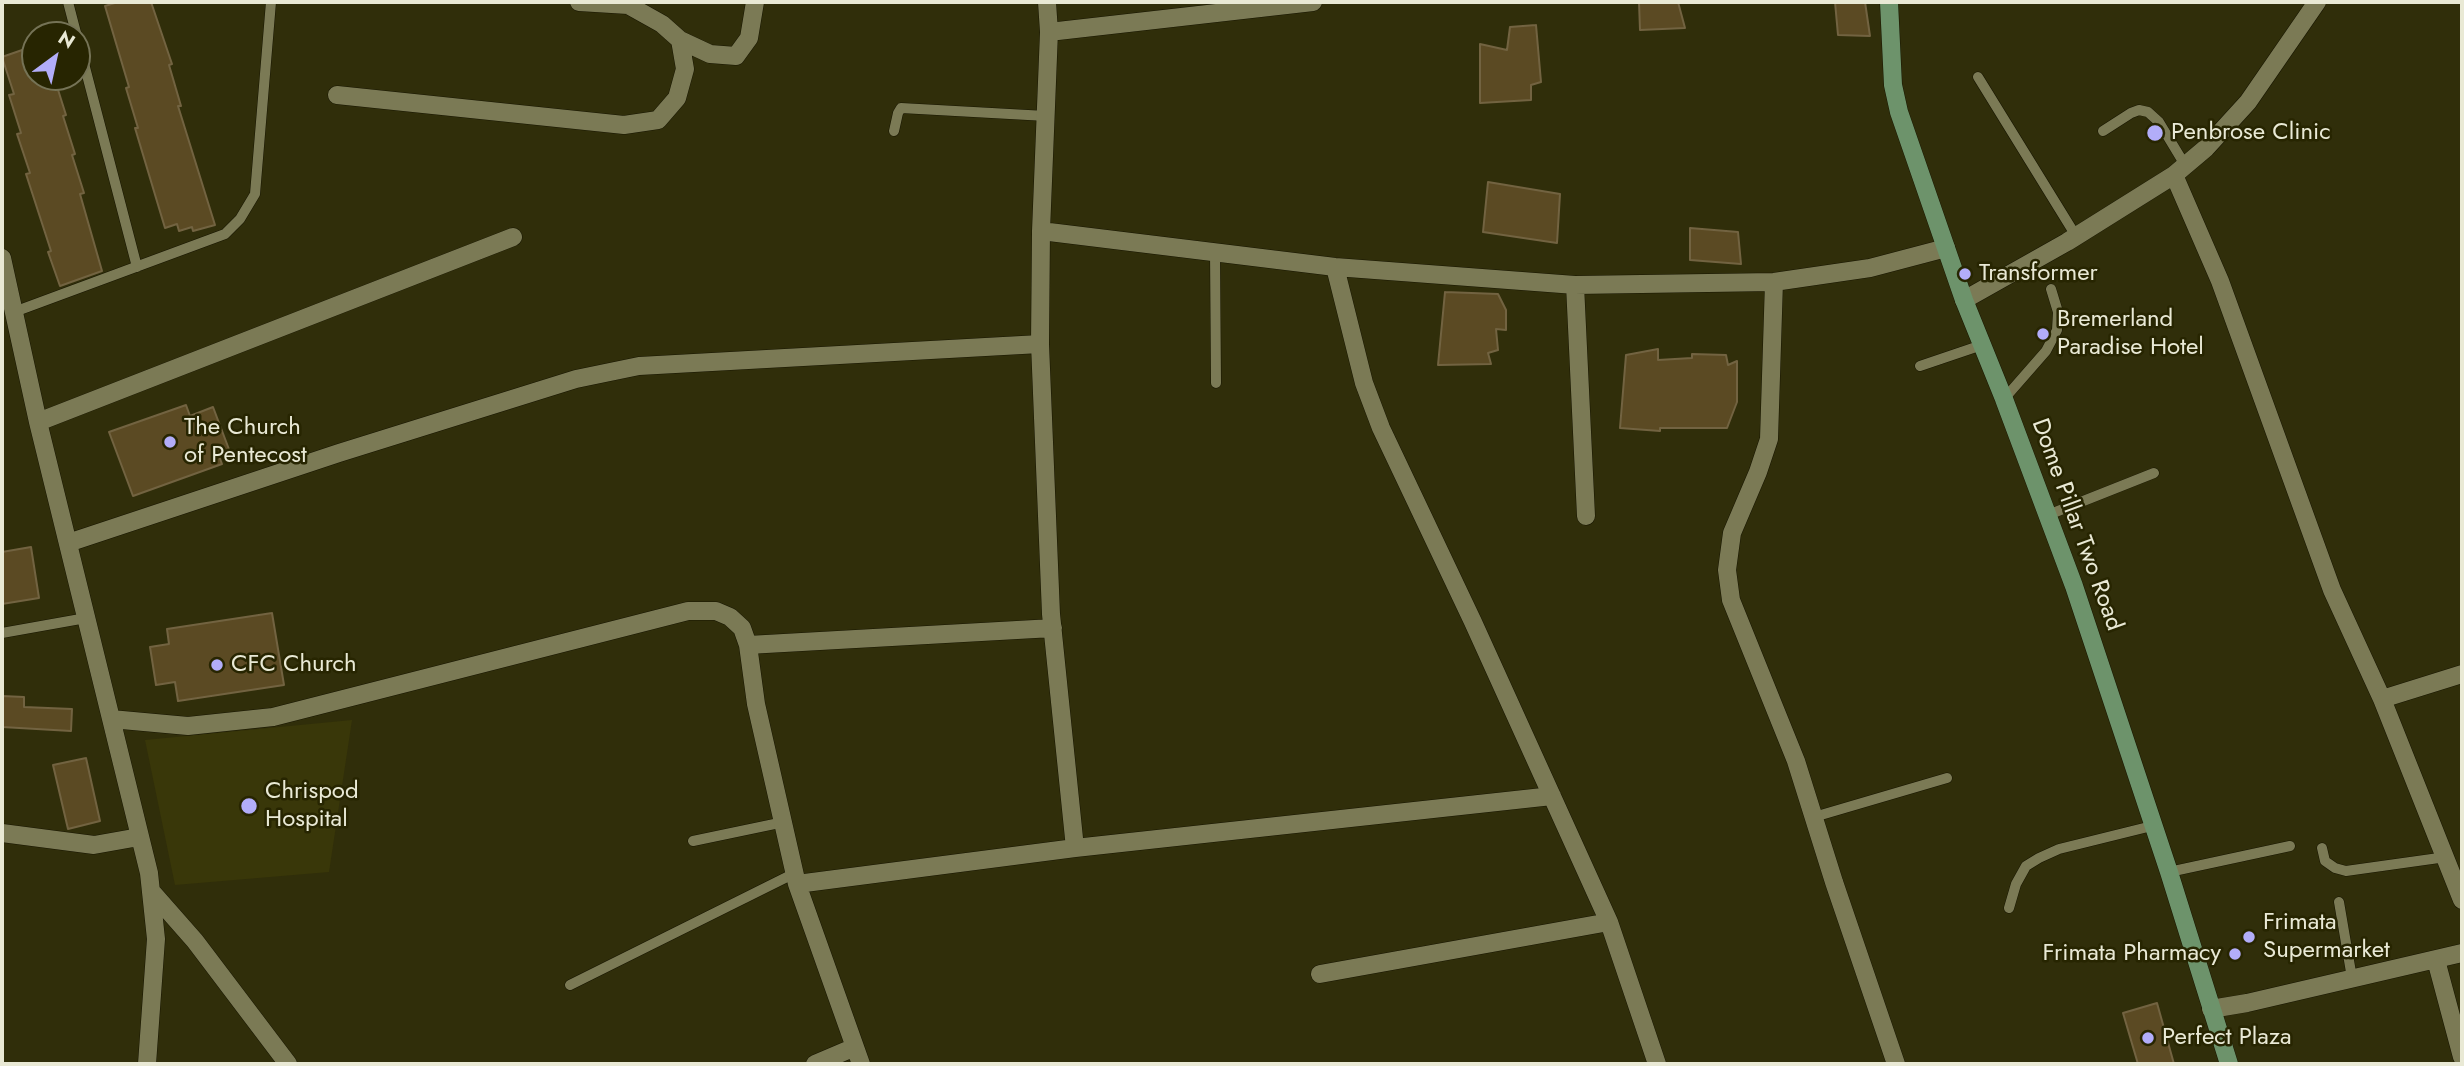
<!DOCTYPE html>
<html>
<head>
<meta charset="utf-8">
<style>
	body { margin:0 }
	#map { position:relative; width:2464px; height:1066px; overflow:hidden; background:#302e0a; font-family:Jost,sans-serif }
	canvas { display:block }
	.frame { position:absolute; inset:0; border:4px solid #e9e9d5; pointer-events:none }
	.north { position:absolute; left:21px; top:21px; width:70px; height:70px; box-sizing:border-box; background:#272501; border:2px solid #757356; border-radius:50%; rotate:33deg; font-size:19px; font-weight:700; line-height:28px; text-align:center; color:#e9e9d5 }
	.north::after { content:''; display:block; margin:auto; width:24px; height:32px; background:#b2adf9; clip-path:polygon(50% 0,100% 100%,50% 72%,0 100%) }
</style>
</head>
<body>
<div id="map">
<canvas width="2464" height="1066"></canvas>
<div class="frame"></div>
<div class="north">N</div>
</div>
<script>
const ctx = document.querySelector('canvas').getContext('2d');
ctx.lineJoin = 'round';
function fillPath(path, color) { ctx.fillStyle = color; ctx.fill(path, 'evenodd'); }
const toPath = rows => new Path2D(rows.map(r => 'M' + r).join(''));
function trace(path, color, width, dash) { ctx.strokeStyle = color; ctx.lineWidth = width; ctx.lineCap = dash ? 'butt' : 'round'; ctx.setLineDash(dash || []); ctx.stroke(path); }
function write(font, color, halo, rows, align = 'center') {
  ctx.font = font + ' Jost,sans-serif'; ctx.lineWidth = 5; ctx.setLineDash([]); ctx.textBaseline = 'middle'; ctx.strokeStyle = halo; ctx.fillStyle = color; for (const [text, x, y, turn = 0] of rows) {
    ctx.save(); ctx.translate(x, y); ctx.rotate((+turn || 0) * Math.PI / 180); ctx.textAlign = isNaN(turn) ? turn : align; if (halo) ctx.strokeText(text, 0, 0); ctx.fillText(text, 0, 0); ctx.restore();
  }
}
const built = toPath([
	[352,720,329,872,175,885,145,740]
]);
const building = toPath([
	[118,2,151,2,172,64,169,65,181,106,178,106,215,225,193,231,192,227,179,231,177,224,165,228,135,128,138,128,126,88,129,87,105,6,118,2],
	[1639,2,1678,2,1685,28,1640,30,1639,2],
	[1835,2,1865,2,1870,36,1838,35,1835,2],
	[1536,25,1541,82,1531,85,1531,100,1480,103,1480,44,1507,50,1510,27,1536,25],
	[25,49,26,54,35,51,35,77,54,77,66,115,63,116,75,154,72,155,84,193,80,194,102,271,60,286,48,252,51,251,26,174,30,173,17,134,21,133,9,95,14,94,2,57,25,49],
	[1488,182,1560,194,1557,243,1483,232,1488,182],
	[1690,228,1738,232,1741,264,1690,260,1690,228],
	[1445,292,1498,294,1506,310,1506,330,1496,329,1498,350,1488,353,1491,364,1438,365,1445,292],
	[1658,349,1658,360,1692,358,1692,354,1726,355,1728,365,1737,361,1737,402,1727,428,1660,428,1660,431,1620,428,1626,355,1658,349],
	[186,405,190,416,213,407,230,452,219,456,222,464,133,496,109,432,186,405],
	[31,547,39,598,2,604,2,552,31,547],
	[272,613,284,685,178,701,175,682,156,685,150,647,169,644,167,629,272,613],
	[2,696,24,697,24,707,72,709,71,731,2,727,2,696],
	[86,758,100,821,68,829,53,765,86,758],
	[2157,1003,2174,1064,2138,1064,2123,1013,2157,1003]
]);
const lane = toPath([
	[68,2,137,267],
	[1978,77,2076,236],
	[894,131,898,113,901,108,1046,116],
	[2103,131,2131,113,2139,110,2148,112,2159,122,2185,165],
	[1215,251,1216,383],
	[14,312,225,234,240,219,255,194,271,2],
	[1920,366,1982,345],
	[2004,399,2046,351,2057,330,2058,312,2051,289],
	[2048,515,2154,473],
	[2,633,86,618],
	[1814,817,1947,778],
	[693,841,784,822],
	[2322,848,2325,861,2335,868,2346,871,2446,857],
	[2169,872,2290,846],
	[2339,902,2352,978],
	[2009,908,2016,884,2026,866,2039,858,2059,849,2152,826],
	[570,985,795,873]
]);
const street = toPath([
	[1047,2,1049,32,1041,231,1040,344,1051,614,1075,848],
	[1049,32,1313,2],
	[680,40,710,54,736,56,749,38,755,2],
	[337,95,624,125,658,120,677,98,685,69,680,40,662,24,628,5,579,2],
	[2174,175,2220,281,2332,590,2382,699,2462,674],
	[1041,231,1335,267,1575,285,1774,282,1870,268,1946,248],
	[2,258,38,422,149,873,156,939,147,1064],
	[1335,267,1364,383,1381,428,1473,622,1609,922,1657,1064],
	[1774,282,1769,439,1758,472,1732,533,1727,570,1731,600,1796,761,1834,882,1896,1064],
	[1575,285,1586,516],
	[1964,300,2067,242,2174,175,2206,148,2248,102,2317,2],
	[38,422,513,237],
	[68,543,339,453,576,379,639,366,1040,344],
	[748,645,1053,628],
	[2382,699,2462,900],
	[111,719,188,726,273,717,688,611,716,611,730,617,742,628,748,645,756,704,797,884,861,1064],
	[2,833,94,845,139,837],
	[797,884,1075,848,1552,796],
	[151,891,195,941,288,1064],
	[2436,960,2462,1057],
	[1320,974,1609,922],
	[2211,1009,2247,1003,2462,953],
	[815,1064,855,1047]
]);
const secondary = toPath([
	[1889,2,1893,85,1899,112,1964,300,2004,399,2074,586,2169,872,2229,1064]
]);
const markers = [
	[2155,133,9,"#b2adf9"],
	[1965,274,7,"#b2adf9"],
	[2043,334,7,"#b2adf9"],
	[170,442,7,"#b2adf9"],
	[217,665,7,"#b2adf9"],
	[249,806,9,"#b2adf9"],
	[2249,937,7,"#b2adf9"],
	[2235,954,7,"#b2adf9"],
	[2148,1038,7,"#b2adf9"]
];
const poiNames = [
	["Penbrose Clinic",2171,133],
	["Transformer",1979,274],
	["Bremerland",2057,320],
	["Paradise Hotel",2057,348],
	["The Church",184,428],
	["of Pentecost",184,456],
	["CFC Church",231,665],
	["Chrispod",265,792],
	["Hospital",265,820],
	["Frimata",2263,923],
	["Supermarket",2263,951],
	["Frimata Pharmacy",2221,954,"right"],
	["Perfect Plaza",2162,1038]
];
const streetNames = [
	["Dome Pillar Two Road",2076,525,70]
];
fillPath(built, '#393709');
fillPath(building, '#5b4a23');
trace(building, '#726341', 2);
trace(lane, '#181600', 11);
trace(street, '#181600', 19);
trace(secondary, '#181600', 19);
trace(lane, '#7b7a55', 10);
trace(street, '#7b7a55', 18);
trace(secondary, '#6d936b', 18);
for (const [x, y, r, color] of markers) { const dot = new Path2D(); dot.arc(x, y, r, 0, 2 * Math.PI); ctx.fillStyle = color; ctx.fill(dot); trace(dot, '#272501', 2.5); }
write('24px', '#e9e9d5', '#272501', poiNames, 'left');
write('24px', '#e9e9d5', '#272501', streetNames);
</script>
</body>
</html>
